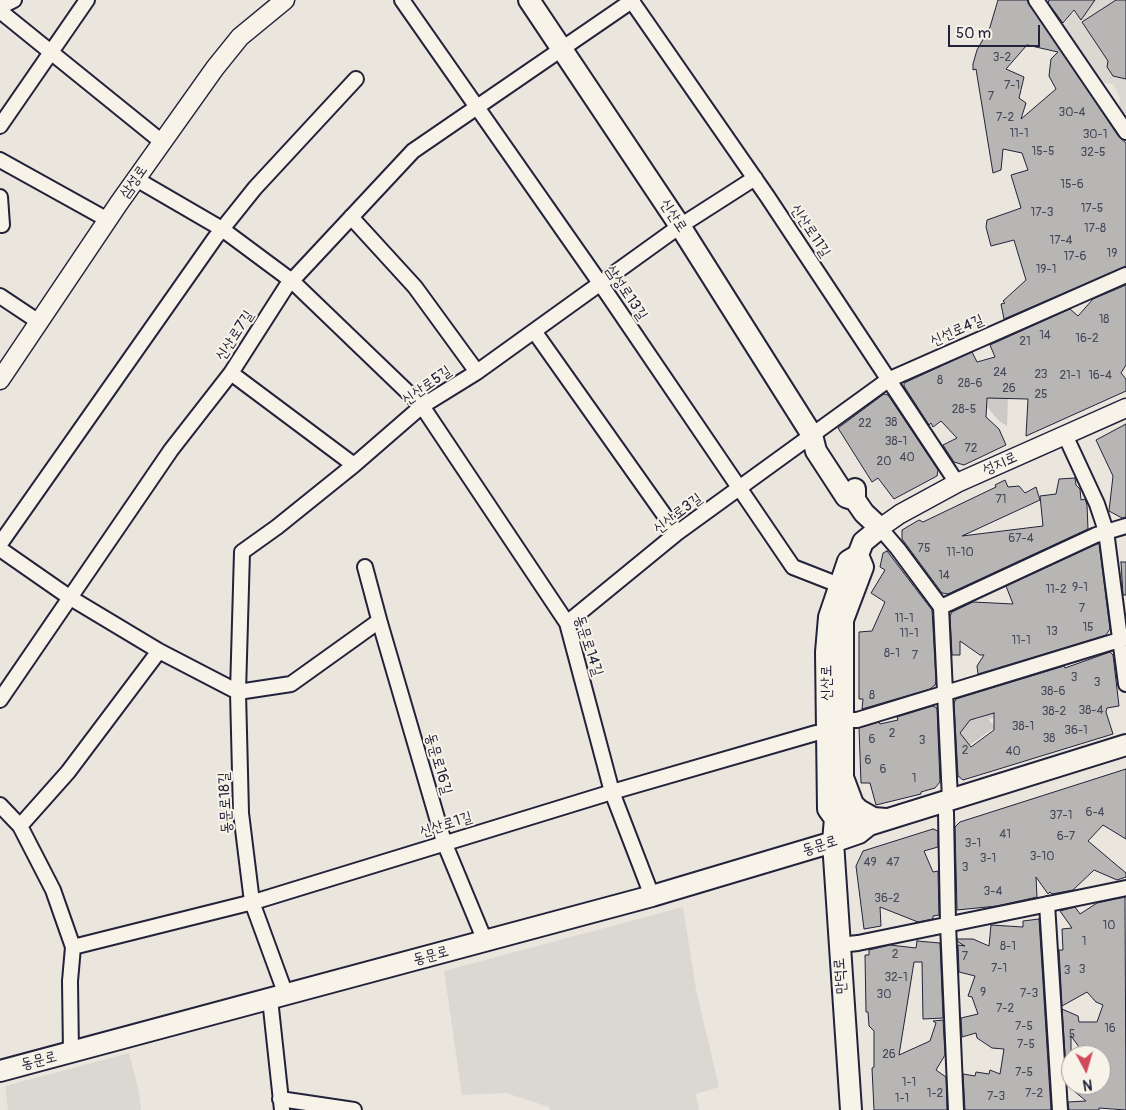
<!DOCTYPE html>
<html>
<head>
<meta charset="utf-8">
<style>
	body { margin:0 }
	#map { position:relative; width:1126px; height:1110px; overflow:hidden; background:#eae6de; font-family:Pangolin,sans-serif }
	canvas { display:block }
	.north { position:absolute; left:1061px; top:1045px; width:50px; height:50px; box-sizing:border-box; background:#f7f3e8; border:1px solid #a29fa3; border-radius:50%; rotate:174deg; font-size:14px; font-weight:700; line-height:20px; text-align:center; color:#22223b }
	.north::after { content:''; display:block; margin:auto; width:18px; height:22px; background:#d1495b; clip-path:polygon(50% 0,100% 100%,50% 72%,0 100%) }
	.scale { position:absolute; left:948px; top:25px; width:92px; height:22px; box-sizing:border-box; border:2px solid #22223b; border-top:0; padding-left:6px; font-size:15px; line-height:18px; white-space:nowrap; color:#22223b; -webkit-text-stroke:4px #f7f3e8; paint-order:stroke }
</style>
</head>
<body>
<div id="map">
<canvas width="1126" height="1110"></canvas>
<div class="north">N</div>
<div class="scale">50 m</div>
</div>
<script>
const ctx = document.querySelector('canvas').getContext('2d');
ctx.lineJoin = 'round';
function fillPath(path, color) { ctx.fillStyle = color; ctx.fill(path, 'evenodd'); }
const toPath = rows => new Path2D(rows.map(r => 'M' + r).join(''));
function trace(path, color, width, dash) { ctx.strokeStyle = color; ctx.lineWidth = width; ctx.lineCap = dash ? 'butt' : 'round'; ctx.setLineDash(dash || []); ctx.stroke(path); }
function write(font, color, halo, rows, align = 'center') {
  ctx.font = font + ' Pangolin,"Poor Story",sans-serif'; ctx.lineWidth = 4; ctx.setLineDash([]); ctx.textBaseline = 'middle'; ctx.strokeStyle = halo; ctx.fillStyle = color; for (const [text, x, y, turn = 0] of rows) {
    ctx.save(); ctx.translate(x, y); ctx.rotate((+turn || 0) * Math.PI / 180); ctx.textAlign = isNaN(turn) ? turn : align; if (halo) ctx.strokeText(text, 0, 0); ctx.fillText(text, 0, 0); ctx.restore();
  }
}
const built = toPath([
	[1095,0,1126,0,1126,117,1119,107,1120,98,1113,84,1103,83,1063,26,1071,15],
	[683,907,696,989,719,1087,696,1094,699,1110,550,1110,549,1107,506,1093,462,1095,444,971],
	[129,1053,139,1092,141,1110,8,1110,5,1086]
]);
const green = toPath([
	[987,397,1008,398,1007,426,999,421,987,407],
	[986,711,993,713,993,718,988,719,995,727,970,745,960,733,970,720,969,715,975,714,977,719,986,716]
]);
const building = toPath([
	[998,0,1027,0,1119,137,1126,143,1126,266,1004,319,1001,304,1005,303,1003,301,1026,280,1014,240,991,246,986,227,987,220,1021,208,1011,175,1028,170,1022,153,1003,149,1001,170,993,173,976,69,973,70,973,64,977,50,990,27,998,0],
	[1027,45,1058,52,1051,59,1049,76,1056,89,1021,119,1026,103,1019,98,1024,77,1006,69,1027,45],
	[1049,0,1095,0,1081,20,1074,10,1063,23,1048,3,1049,0],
	[1116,0,1126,0,1126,79,1113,76,1107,67,1108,61,1082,22,1116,0],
	[1126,285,1126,365,1121,373,1126,379,1126,391,1026,436,1028,399,987,398,986,417,999,429,1006,445,964,465,954,462,943,445,957,438,941,421,933,427,931,423,929,425,904,386,904,383,972,352,977,362,995,357,990,345,1070,309,1078,316,1093,299,1126,285],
	[884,394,888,395,938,470,937,476,894,499,878,478,872,482,838,428,884,394],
	[1126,424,1126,517,1122,518,1109,511,1113,476,1096,440,1126,424],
	[1075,478,1076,485,1080,489,1081,500,1085,499,1087,505,1088,529,948,594,942,593,902,539,902,530,919,520,923,522,996,487,995,485,1005,480,1008,487,1019,486,1025,493,1036,487,1040,500,962,536,1043,526,1040,496,1056,494,1059,479,1075,478],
	[1099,543,1110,629,1106,635,978,674,977,666,984,655,980,655,960,641,960,655,952,655,950,616,952,612,973,602,1013,604,1006,586,1099,543],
	[887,551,932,610,936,681,935,685,930,689,862,709,863,699,859,699,859,632,872,631,885,602,871,593,885,570,880,567,883,553,887,551],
	[1121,562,1126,562,1126,595,1123,595,1121,562],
	[1110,652,1113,655,1119,706,1107,708,1106,712,1113,734,963,780,958,776,954,703,956,699,1064,666,1065,668,1110,652],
	[994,713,994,730,971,747,960,733,970,720,994,713],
	[933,706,937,708,940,782,935,788,921,792,921,794,876,805,870,783,861,783,859,728,879,722,880,724,898,720,897,717,933,706],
	[1126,769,1126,839,1103,825,1088,841,1126,873,1126,877,1117,880,1094,870,1073,890,1052,894,1050,892,1048,894,1036,877,1037,897,997,906,957,910,955,827,960,822,1126,769],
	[933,829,938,831,938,847,924,851,933,872,938,871,939,915,933,916,933,919,918,922,880,907,881,926,864,929,856,866,863,851,933,829],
	[1125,897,1126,1110,1099,1108,1099,1110,1069,1110,1068,1102,1086,1101,1067,1085,1062,1009,1078,1016,1079,1022,1097,1022,1103,1005,1096,1002,1087,992,1062,1006,1059,950,1063,950,1062,929,1072,928,1060,911,1075,907,1080,914,1097,903,1125,897],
	[1071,1036,1085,1055,1101,1055,1101,1085,1071,1085,1071,1036],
	[1039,919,1051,1110,965,1110,963,1074,975,1076,976,1072,989,1074,990,1070,1000,1074,1004,1049,992,1048,977,1038,976,1033,962,1037,961,1018,978,1014,972,997,968,996,975,976,959,972,958,945,965,946,958,942,957,939,973,939,989,946,991,925,1023,927,1023,921,1039,919],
	[917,941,940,943,943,1018,923,1019,922,962,914,962,899,1055,930,1041,936,1023,933,1021,943,1020,945,1055,936,1070,946,1077,947,1110,874,1110,872,1068,874,1067,874,1031,869,1026,868,1012,866,1012,865,955,869,955,869,950,890,945,916,948,917,941]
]);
const pedestrian = toPath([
	[848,804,862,819,862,820,847,824,848,804]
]);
const minor = toPath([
	[402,0,600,283,793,567,839,585],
	[631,0,767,196,957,483],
	[1036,0,1126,132],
	[0,7,14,0],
	[0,11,162,142],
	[0,126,87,0],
	[0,160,108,220],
	[136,179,222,229,292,281,422,406,567,623,612,792,652,896],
	[0,197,2,225],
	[351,217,415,287,477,372],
	[0,296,39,322],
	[534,331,677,533],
	[231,373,354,465],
	[1065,435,1097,504,1106,531,1126,684],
	[880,528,898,549,941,607,950,799],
	[0,544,215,238,255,188,356,79],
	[0,549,69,597,159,651,238,692,241,813,252,902,286,995],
	[365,567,380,623,444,842,485,941],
	[941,607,1096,535,1126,526],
	[379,621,291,684,238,692,242,552,277,527,354,465,422,406,477,372,680,226,755,178],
	[567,623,677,533,888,380,1126,275],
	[0,700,171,450,231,373,286,287,413,151,633,0],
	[842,720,857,720,1126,638],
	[0,805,20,826,53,890,73,947,70,981,71,1053],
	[946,812,948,924,956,1110],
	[20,826,68,772,159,651],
	[1047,904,1060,1110],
	[839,945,858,943,1126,888],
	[73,947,257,901,612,792,816,733,827,733],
	[270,999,282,1110],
	[280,1099,354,1110]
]);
const tertiary = toPath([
	[0,380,119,203,215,68,240,37,285,0],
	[880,528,900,514,957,483,1126,408]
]);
const secondary = toPath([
	[529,0,680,226,812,435,816,451,846,497,855,500],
	[844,780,853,804,859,810,873,818,886,819],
	[833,816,828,809,826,652,829,617,848,561,858,555,863,542,880,528,864,513,855,500,855,489],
	[0,1071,652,896,833,842,859,833,869,825,1126,745],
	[851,1110,833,842,835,818,840,806,843,778,843,620,863,567,858,555]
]);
const numberNames = [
	["3-2",1002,58],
	["7-1",1012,86],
	["7",991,97],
	["30-4",1072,113],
	["7-2",1005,118],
	["11-1",1019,134],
	["30-1",1095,135],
	["15-5",1043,152],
	["32-5",1093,153],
	["15-6",1072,185],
	["17-5",1092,209],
	["17-3",1042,213],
	["17-8",1095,229],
	["17-4",1061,241],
	["19",1112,254],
	["17-6",1075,257],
	["19-1",1046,270],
	["18",1104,320],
	["14",1045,336],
	["16-2",1087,339],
	["21",1025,342],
	["24",1000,373],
	["23",1041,375],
	["21-1",1070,376],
	["16-4",1100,376],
	["8",940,381],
	["28-6",970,384],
	["26",1009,389],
	["25",1041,395],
	["28-5",964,410],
	["38",891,423],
	["22",865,424],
	["38-1",896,442],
	["72",971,449],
	["40",907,458],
	["20",884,462],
	["71",1001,500],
	["67-4",1021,539],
	["75",924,549],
	["11-10",960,553],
	["14",944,576],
	["9-1",1080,588],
	["11-2",1056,590],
	["7",1082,609],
	["11-1",904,619],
	["15",1088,628],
	["13",1052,632],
	["11-1",909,634],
	["11-1",1021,641],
	["8-1",892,654],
	["7",915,656],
	["3",1074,678],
	["3",1097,683],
	["38-6",1053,692],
	["8",872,696],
	["38-4",1091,711],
	["38-2",1054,712],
	["38-1",1023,727],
	["36-1",1076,731],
	["2",892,734],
	["38",1049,739],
	["6",872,740],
	["3",922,741],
	["2",965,751],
	["40",1013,752],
	["6",868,761],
	["6",883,770],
	["1",914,779],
	["6-4",1095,813],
	["37-1",1061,816],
	["41",1005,835],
	["6-7",1066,837],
	["3-1",973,844],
	["3-10",1042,857],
	["3-1",988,859],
	["49",870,863],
	["47",893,863],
	["3",965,868],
	["3-4",993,892],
	["36-2",887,899],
	["10",1109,926],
	["1",1084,942],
	["8-1",1008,947],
	["2",895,955],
	["7",965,957],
	["7-1",999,969],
	["3",1082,970],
	["3",1067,971],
	["32-1",896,978],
	["9",983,993],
	["7-3",1029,994],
	["30",884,995],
	["7-2",1005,1009],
	["7-5",1024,1027],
	["16",1110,1029],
	["5",1072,1035],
	["7-5",1026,1045],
	["26",889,1055],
	["7-5",1024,1073],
	["1-1",909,1083],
	["1-2",935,1094],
	["7-2",1034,1094],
	["7-3",996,1097],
	["1-1",902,1099]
];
const streetNames = [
	["삼성로",134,182,-55],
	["신산로",673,216,57],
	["신산로11길",810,231,57],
	["삼성로13길",626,293,56],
	["신선로4길",957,331,-24],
	["신산로7길",235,336,-57],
	["신산로5길",427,386,-35],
	["성지로",1000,464,-24],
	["신산로3길",678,514,-37],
	["동문로14길",588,646,72],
	["신산로",827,683,-90],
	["동문로16길",438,764,74],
	["동문로18길",226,803,-93],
	["신산로1길",446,825,-17],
	["동문로",820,846,-17],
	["동문로",431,956,-15],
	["만덕로",841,976,-94],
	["동문로",39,1061,-14]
];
fillPath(built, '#dbd8d2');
fillPath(green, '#cdc9c6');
fillPath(building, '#b8b6b5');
trace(building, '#22223b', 1);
trace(pedestrian, '#22223b', 14);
trace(minor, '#22223b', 18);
trace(tertiary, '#22223b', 21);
trace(secondary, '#22223b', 24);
trace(pedestrian, '#f7f3e8', 10);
trace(minor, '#f7f3e8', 14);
trace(tertiary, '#f7f3e8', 18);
trace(secondary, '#f7f3e8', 20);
write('12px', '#48475a', null, numberNames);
write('15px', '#22223b', '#f7f3e8', streetNames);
</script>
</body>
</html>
